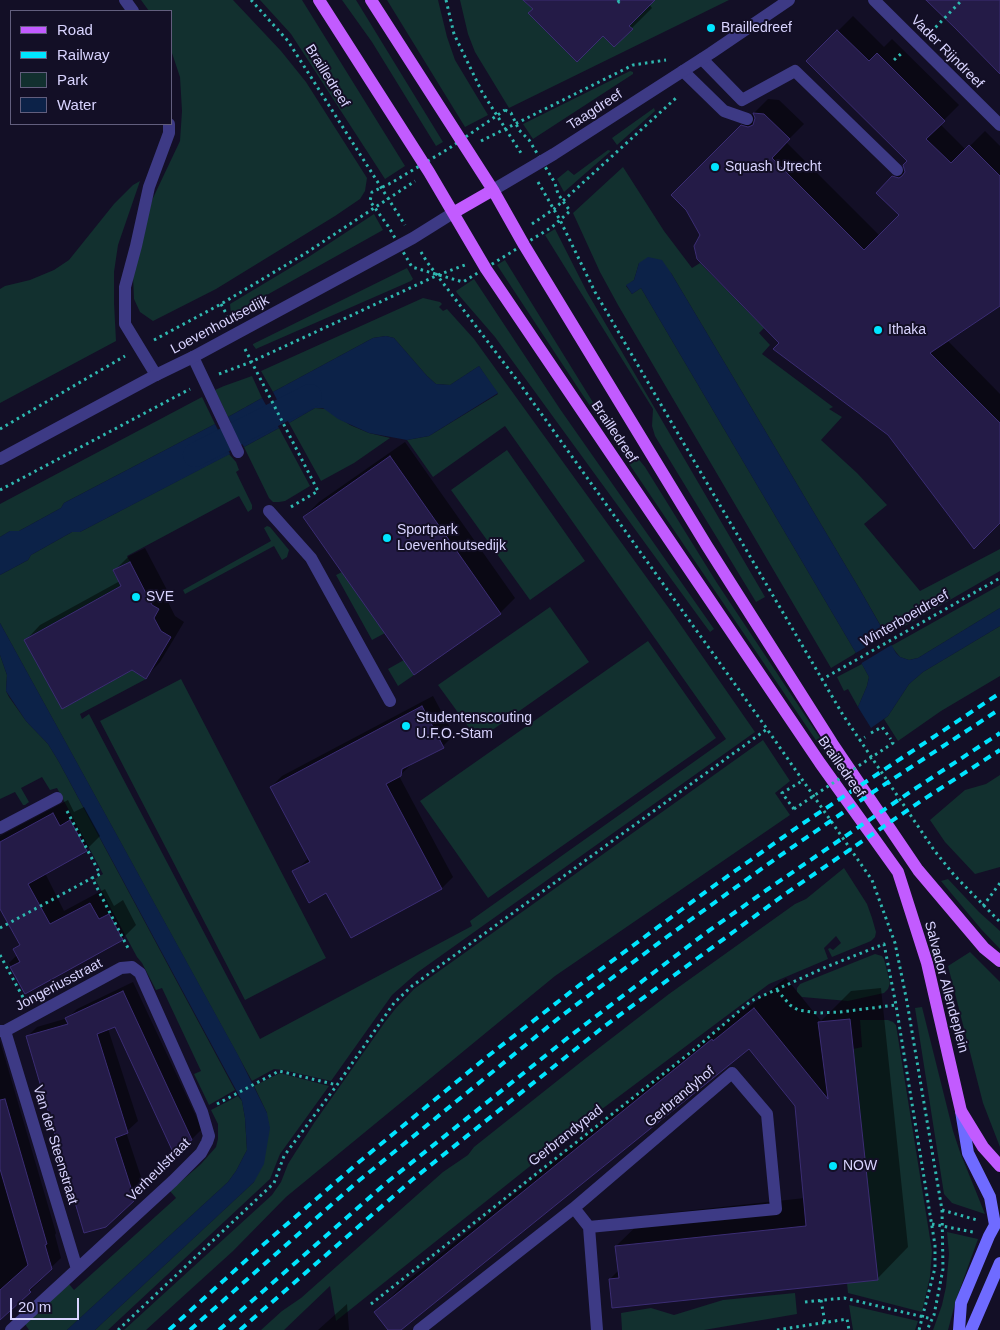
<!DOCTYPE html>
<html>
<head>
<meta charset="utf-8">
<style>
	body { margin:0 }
	#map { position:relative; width:1000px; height:1330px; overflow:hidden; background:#130f26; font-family:Helvetica,sans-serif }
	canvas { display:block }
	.legend { position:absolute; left:10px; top:10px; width:162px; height:115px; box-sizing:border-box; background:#130f26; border:1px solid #625e7d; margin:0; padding:6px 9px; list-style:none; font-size:15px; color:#d9d4ff }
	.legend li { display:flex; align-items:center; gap:10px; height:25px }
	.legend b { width:25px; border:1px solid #625e7d }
	.scale { position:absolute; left:10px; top:1298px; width:69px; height:22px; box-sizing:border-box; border:2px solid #d9d4ff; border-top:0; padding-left:6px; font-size:15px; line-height:18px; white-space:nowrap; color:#d9d4ff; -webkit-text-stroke:4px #130f26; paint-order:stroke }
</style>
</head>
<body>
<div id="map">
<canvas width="1000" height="1330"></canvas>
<ul class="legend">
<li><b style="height:6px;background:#c25bff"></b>Road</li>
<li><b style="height:6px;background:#00e5ff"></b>Railway</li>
<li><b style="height:14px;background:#12302f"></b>Park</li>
<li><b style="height:14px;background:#0c2248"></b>Water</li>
</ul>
<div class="scale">20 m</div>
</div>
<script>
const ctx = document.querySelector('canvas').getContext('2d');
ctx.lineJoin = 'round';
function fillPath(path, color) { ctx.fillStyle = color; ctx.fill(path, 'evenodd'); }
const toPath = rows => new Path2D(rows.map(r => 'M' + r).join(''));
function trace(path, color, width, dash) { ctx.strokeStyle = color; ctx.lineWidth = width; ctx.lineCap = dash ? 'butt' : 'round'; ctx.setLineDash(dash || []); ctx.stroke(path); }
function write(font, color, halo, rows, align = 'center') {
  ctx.font = font + ' Helvetica,sans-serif'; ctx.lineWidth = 4; ctx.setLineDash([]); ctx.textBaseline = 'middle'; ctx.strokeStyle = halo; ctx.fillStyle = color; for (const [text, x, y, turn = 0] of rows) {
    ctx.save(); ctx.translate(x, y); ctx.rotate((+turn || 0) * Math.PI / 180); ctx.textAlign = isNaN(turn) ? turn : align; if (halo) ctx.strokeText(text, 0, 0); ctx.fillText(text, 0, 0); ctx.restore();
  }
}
const green = toPath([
	[141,0,233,0,281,51,306,82,367,178,365,191,360,199,335,216,216,289,153,321,140,312,134,299,133,276,140,233,153,198,180,141,182,111,180,77,171,50,171,11,149,11],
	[260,0,302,0,405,166,385,179,291,34],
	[342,0,356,0,443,142,436,146,372,42],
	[387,0,438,0,447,37,455,60,488,115,465,127],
	[460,0,523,0,533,9,529,14,577,62,603,36,614,47,632,29,629,26,655,0,729,0,509,108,475,52,468,34],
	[630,71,633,72,633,74,533,139,523,124],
	[654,108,655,111,617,145,612,138],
	[608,150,611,151,564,192,557,179,568,170,574,175],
	[623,167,664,231,692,268,700,263,764,328,759,333,770,345,762,354,833,407,829,409,842,417,821,440,857,473,887,505,864,524,920,591,1000,549,1000,571,903,627,882,628,859,588,671,273,639,263,634,280,626,286,632,294,641,288,856,653,831,668,618,305,600,272,573,213],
	[140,181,118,245,114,272,114,303,116,341,0,403,0,289,5,286,30,280,54,270,69,260,114,204,133,185],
	[374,214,383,230,231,315,230,304,310,256],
	[555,229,587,292,765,597,756,602,655,436,652,426,653,409,545,235],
	[505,260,594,404,645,467,717,583,842,771,838,773,584,397,497,265],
	[407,268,413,279,411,281,258,348,256,349,253,345,253,344],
	[474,279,560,409,714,629,710,632,704,624,495,337,457,293,456,291],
	[423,298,440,302,442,304,439,307,443,311,447,309,474,339,673,614,755,732,418,972,392,995,331,1081,283,1070,274,1069,252,1081,0,623,0,575,28,560,31,555,72,532,80,532,229,454,236,462,239,470,236,472,252,505,252,509,248,512,239,496,127,556,130,562,113,571,121,586,104,595,62,709,132,670,146,679,80,714,82,719,89,714,260,1039,472,926,470,921,726,739,505,426,433,477,407,440,429,436,498,394,479,366,450,385,436,384,427,376,394,338,386,336,373,338,273,392,261,371],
	[252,376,262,398,228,417,215,390,224,386],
	[202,397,215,424,64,503,61,508,19,531,10,531,0,537,0,504],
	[315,408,326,409,350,425,369,433,390,438,354,463,321,481,289,423],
	[279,428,310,486,285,501,279,502,273,502,269,498,244,447],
	[507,450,585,561,530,600,451,490],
	[267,526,270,527,289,550,287,557,282,560,274,546,185,594,183,590,271,541,264,528],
	[342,572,385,633,372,640,336,575],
	[1000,585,1000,608,918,658,909,660,900,657,891,646],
	[550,607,589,662,478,740,438,685],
	[1000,626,1000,676,941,711,898,741,884,719,888,716,909,684,923,672],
	[648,641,716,738,488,898,420,801],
	[0,655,7,675,6,691,9,697,26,721,48,744,59,762,235,1090,209,1105,194,1074,201,1071,162,988,156,990,142,963,137,957,95,879,103,874,57,788,50,790,42,777,21,788,29,802,25,805,23,805,15,792,0,799],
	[404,660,414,675,398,686,388,669],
	[862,664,869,677,867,686,858,707,848,689,844,691,837,677],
	[181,679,326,958,245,1000,100,721],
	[763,740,790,781,775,793,790,815,555,976,286,1197,233,1251,146,1330,124,1330,272,1195,281,1182,288,1164,314,1123,385,1022,396,1008,414,989],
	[1000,775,1000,867,975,874,945,842,930,820,965,790,986,784],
	[844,868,867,904,872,918,876,932,875,937,871,941,832,957,828,949,830,948,833,950,841,943,836,936,824,948,828,959,769,984,562,1139,559,1137,536,1155,539,1159,336,1321,330,1286,284,1330,261,1330,282,1311,301,1298,443,1172,468,1155,474,1147,586,1058,669,994,795,904,806,899],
	[948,879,979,912,1000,931,1000,949,981,929,941,881],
	[970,952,1000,982,1000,1147,983,1103,948,966],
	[875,954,882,956,884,959,890,983,888,989,884,993,848,1001,802,997,797,992,797,988,800,984],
	[922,1007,953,1131,960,1152,985,1214,952,1203,944,1194,915,1008],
	[860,1020,888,1020,893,1022,896,1025,932,1251,930,1277,922,1312,848,1293,847,1283,877,1280,853,1049,862,1047],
	[280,1073,329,1086,280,1154,270,1179,108,1330,95,1330,254,1182,267,1113,254,1086],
	[238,1096,242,1101,245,1118,247,1150,236,1171,228,1182,67,1330,29,1330,25,1324,69,1284,74,1290,176,1198,170,1191,201,1164,216,1147,218,1139,218,1124,211,1110],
	[947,1232,978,1239,956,1300,948,1330,933,1330,942,1305,946,1287,949,1254],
	[795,1293,797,1314,704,1330,622,1330,621,1313,651,1308,674,1315,723,1300],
	[849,1305,918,1321,915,1330,853,1330]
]);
const water = toPath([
	[648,257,662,260,671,273,859,588,896,653,900,657,909,660,918,658,1000,608,1000,626,923,672,909,684,888,716,871,728,858,707,867,686,869,677,856,653,641,288,632,294,626,285,634,280,639,263],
	[386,336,394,338,427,376,436,384,450,385,479,366,498,393,429,436,407,440,369,433,338,419,323,408,315,408,289,423,273,392,373,338],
	[262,398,279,428,244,447,228,417],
	[215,424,230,454,80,532,72,532,31,555,28,560,0,575,0,537,10,531,19,531,61,508,64,503],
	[0,623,238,1055,267,1113,270,1128,264,1164,254,1182,95,1330,67,1330,228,1182,236,1171,247,1150,245,1118,242,1101,59,762,48,744,26,721,6,691,7,675,0,655]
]);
const pier = toPath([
	[888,634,893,644,860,664,854,654]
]);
const shadow = toPath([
	[525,0,653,0,649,4,652,8,614,46,603,34,534,9],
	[853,16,884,47,892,39,959,105,940,124,966,150,985,131,1000,146,1000,304,947,340,1000,394,1000,522,781,343,702,235,687,210,672,195,768,99,779,100,804,124,786,142,880,236,901,215,878,193,909,161,808,61],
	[405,442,515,598,500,613,304,517,319,502],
	[145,548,167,590,173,594,168,602,175,616,184,622,160,662,146,677,132,669,26,640,40,625,120,581,114,571,129,556],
	[433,696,454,735,443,746,412,764,399,776,453,877,442,888,351,936,327,891,294,872,309,858,271,787,282,776],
	[68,800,74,812,84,807,100,836,86,850,45,873,64,911,105,889,114,906,123,900,136,925,122,939,25,992,9,963,17,955,14,949,20,944,0,906,0,836],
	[786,978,821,1021,851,991,881,988,908,1247,877,1279,610,1279,619,1270,616,1246,648,1215,805,1198,796,1106,749,1047,399,1330,389,1330,375,1313,407,1281,744,1008,745,1010],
	[133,982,202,1129,192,1139,172,1148,116,1025,108,1029,138,1121,126,1132,145,1189,134,1199,27,1037,37,1027,68,1018,77,1009],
	[0,1041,56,1233,55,1235,61,1258,38,1280,40,1281,30,1291,0,1319],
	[347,1304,349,1330,318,1330]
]);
const canal = toPath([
	[195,455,310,396]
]);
const building = toPath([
	[523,0,655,0,629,26,633,29,614,47,603,36,577,62,528,13,533,9,523,0],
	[926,0,1000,0,1000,74,955,28,926,0],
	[837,30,869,61,877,53,945,121,926,139,951,163,969,145,1000,176,1000,306,930,353,1000,423,1000,523,974,549,888,435,773,349,779,343,697,259,694,246,700,235,686,210,671,195,741,125,748,127,753,125,755,118,753,113,764,114,790,139,772,158,864,250,899,215,876,193,892,176,899,178,902,176,905,172,903,165,907,161,806,61,837,30],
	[390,456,501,614,414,675,303,517,390,456],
	[130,562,152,605,159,609,154,618,161,631,171,637,146,679,132,670,62,709,24,640,121,586,113,570,130,562],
	[422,706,444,748,402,769,401,776,386,784,442,889,351,938,326,893,309,903,292,871,310,862,270,787,422,706],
	[53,813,60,826,70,820,87,851,28,884,50,924,90,903,99,919,109,914,123,940,25,994,10,967,20,962,13,949,20,945,0,909,0,842,53,813],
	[123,991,192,1140,172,1150,115,1027,97,1034,128,1133,115,1138,135,1200,106,1227,84,1233,26,1036,68,1024,65,1018,123,991],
	[754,1008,828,1099,818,1022,850,1019,878,1280,612,1308,609,1279,619,1278,615,1246,806,1226,795,1106,749,1049,401,1330,388,1330,374,1312,712,1039,713,1041,754,1008],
	[5,1099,47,1244,45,1245,52,1269,29,1290,31,1292,0,1320,0,1290,28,1265,0,1169,0,1100,5,1099]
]);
const path = toPath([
	[251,0,288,41,405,225],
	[446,0,454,34,482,92,521,153],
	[618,0,619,2,621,0],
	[931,32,962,0],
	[894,60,903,52],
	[505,110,511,113,519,130,529,140,555,183,558,194,570,211,552,227,463,282,412,267,388,226,370,201,372,192,391,183,448,149,505,110],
	[481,141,633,65,666,60],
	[538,182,560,220,595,292,843,715,934,850,954,875,1000,922],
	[532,224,554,209,676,98],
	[421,252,427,262,520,384,767,729,872,880,895,943,907,1002,942,1210,943,1269,934,1315,927,1330],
	[221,304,229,319],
	[154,340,221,304,306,253,415,181],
	[245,349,318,491,289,508],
	[219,374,251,362,438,275,465,265],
	[0,429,125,356],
	[0,490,190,389],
	[821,680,1000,578],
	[871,733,882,727,890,738],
	[859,741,865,737],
	[794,809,782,793,802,781],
	[67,811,100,874,92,878,129,950],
	[983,906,1000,883],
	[0,928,92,878],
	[0,955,25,1001],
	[777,990,790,1005,798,1010,818,1013,840,1012,896,1005],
	[217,1104,279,1071,337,1085],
	[942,1210,977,1220],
	[932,1224,973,1232],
	[821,1300,825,1323],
	[805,1302,844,1298,932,1319],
	[371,1304,696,1048,751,1001,826,967,884,944,896,1005,935,1245,935,1268,919,1330],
	[118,1330,274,1183,284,1156,337,1085,394,1003,412,986,767,729],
	[777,1330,847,1319,849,1330]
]);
const service = toPath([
	[125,0,133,11],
	[702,59,742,100,795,71,897,170],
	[683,71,724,111,747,119],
	[193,357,238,452],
	[156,375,125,324,125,287,136,246,149,187,169,133,169,124],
	[269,511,311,558,390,701],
	[574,1208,589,1227],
	[419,1330,574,1208,732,1073,767,1114,776,1209,589,1227,597,1330]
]);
const minor = toPath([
	[874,0,1000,125],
	[493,190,554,154,711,53,789,0],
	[0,828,57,798],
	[0,1031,5,1031,121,968,132,967,140,973,202,1112,209,1136,207,1142,201,1153,173,1181,11,1330],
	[5,1031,77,1269]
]);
const tertiary = toPath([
	[0,459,156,375,193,357,413,238,453,213]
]);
const secondary = toPath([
	[959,1330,961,1303,989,1236,995,1225,990,1197,968,1153,961,1111],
	[971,1330,1000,1263]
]);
const primary = toPath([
	[319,0,429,172,486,269,820,763,898,872,927,963,961,1111,983,1147,1000,1166],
	[371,0,493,190,524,245,707,546,832,743,918,870,984,948,1000,961],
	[453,213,493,190]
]);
const rail = toPath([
	[169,1330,264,1244,359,1162,488,1056,577,987,708,890,799,826,1000,693],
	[190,1330,356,1183,560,1017,668,936,778,857,873,792,1000,709],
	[219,1330,386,1183,570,1036,707,932,768,889,913,790,1000,733],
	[240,1330,412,1180,602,1028,788,892,921,801,1000,750]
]);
const pathBridge = toPath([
	[794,809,893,743,890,738]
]);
const markers = [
	[711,28,5,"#00e5ff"],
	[715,167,5,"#00e5ff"],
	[878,330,5,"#00e5ff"],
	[387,538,5,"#00e5ff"],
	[136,597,5,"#00e5ff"],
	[406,726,5,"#00e5ff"],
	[833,1166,5,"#00e5ff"]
];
const poiNames = [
	["Brailledreef",721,28],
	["Squash Utrecht",725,167],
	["Ithaka",888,330],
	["Sportpark",397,530],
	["Loevenhoutsedijk",397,546],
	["SVE",146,597],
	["Studentenscouting",416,718],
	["U.F.O.-Stam",416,734],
	["NOW",843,1166]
];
const streetNames = [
	["Vader Rijndreef",947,52,45],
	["Brailledreef",327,76,58],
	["Taagdreef",595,110,-33],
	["Loevenhoutsedijk",220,325,-28],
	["Brailledreef",614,432,56],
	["Winterboeidreef",905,619,-30],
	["Brailledreef",841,767,55],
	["Jongeriusstraat",59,985,-28],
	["Salvador Allendeplein",946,987,75],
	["Gerbrandyhof",680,1097,-40],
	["Gerbrandypad",566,1136,-38],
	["Van der Steenstraat",55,1145,73],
	["Verheulstraat",159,1170,-45]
];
fillPath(green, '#12302f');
fillPath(water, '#0c2248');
fillPath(pier, '#130f26');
fillPath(shadow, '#0007');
trace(canal, '#0c2248', 24);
fillPath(building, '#241b47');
trace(building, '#3b2d73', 1);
trace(path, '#2fb8b0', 3, [2.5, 4]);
trace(service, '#3d3a85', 12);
trace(minor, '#3d3a85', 12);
trace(tertiary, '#3d3a85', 12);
trace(secondary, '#6f6bff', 12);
trace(primary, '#c25bff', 12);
trace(rail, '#00e5ff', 4, [8, 6]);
trace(pathBridge, '#2fb8b0', 3, [2.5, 4]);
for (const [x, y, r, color] of markers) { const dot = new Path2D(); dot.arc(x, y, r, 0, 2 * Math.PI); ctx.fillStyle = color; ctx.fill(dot); trace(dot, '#130f26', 2); }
write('14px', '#d9d4ff', '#130f26', poiNames, 'left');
write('14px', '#d9d4ff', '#130f26', streetNames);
</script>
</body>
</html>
